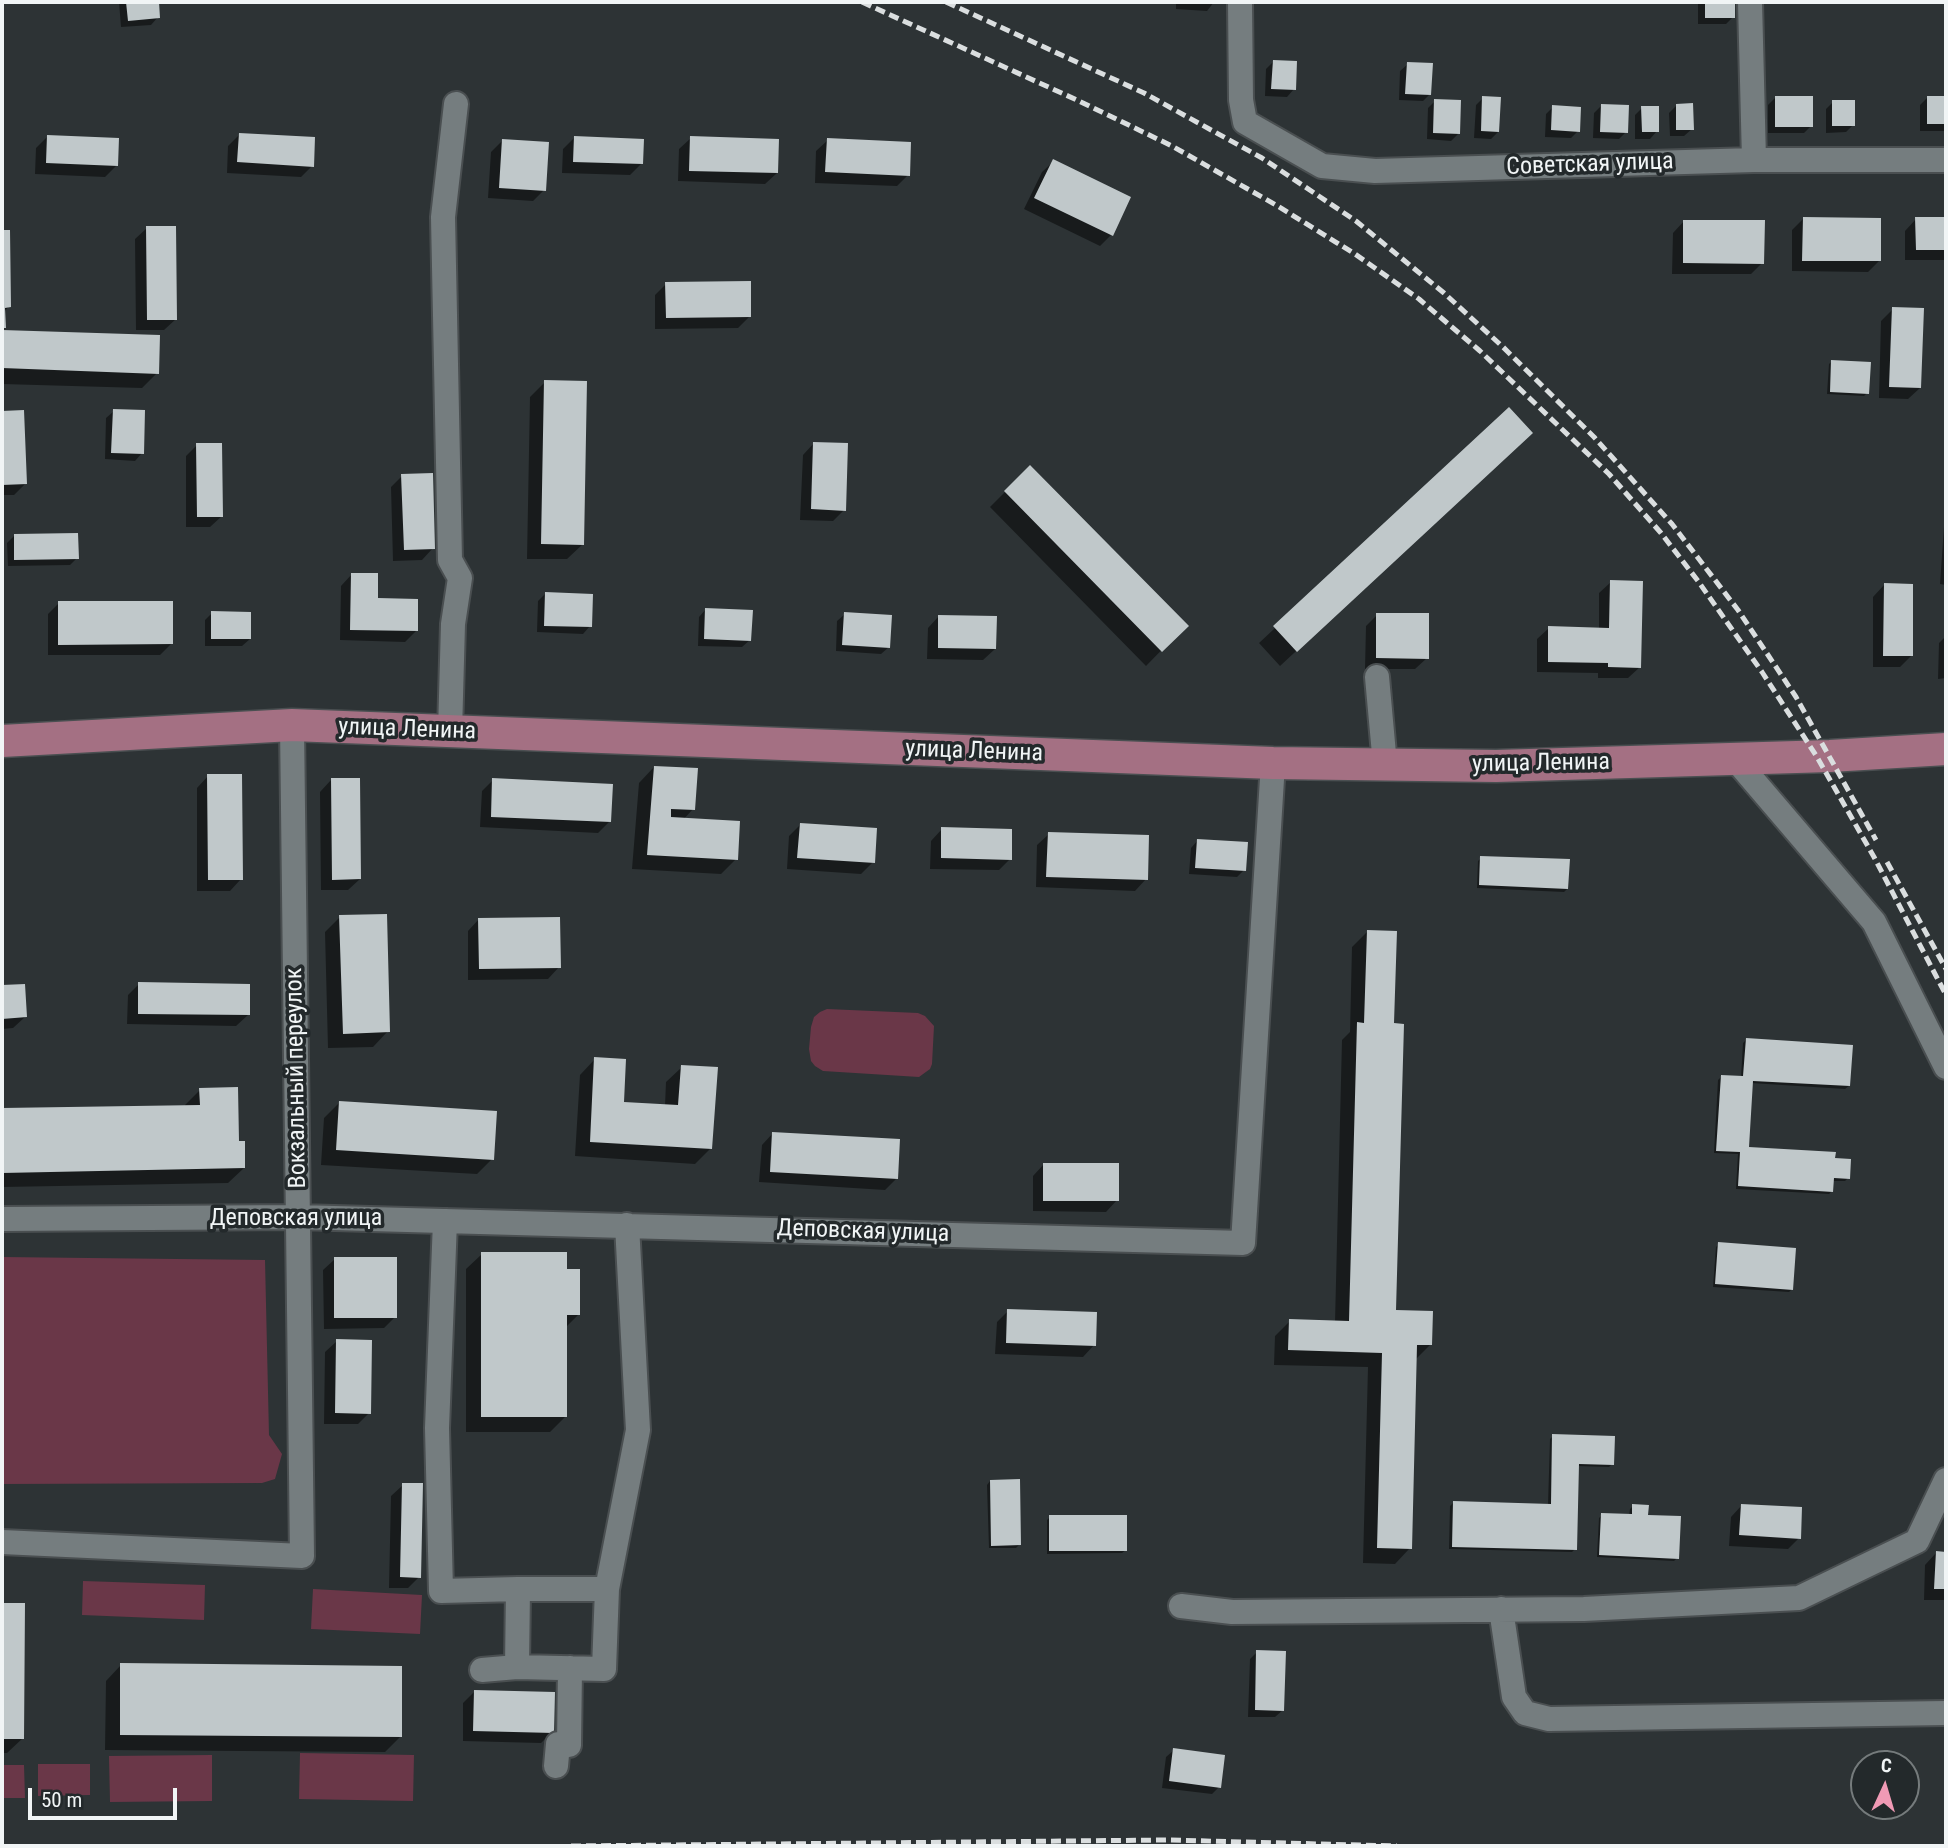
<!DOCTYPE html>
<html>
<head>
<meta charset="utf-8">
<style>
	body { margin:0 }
	#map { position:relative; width:1948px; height:1848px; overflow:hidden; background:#2d3335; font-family:"Roboto Condensed",sans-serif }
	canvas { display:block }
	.frame { position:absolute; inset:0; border:4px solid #f1f5f6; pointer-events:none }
	.north { position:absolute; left:1850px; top:1750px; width:70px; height:70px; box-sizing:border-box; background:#23292b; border:2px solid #757b7c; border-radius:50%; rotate:4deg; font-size:19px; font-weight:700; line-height:28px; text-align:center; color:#f1f5f6 }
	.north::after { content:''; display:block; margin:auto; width:24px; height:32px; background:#f09ab5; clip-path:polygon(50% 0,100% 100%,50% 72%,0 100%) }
	.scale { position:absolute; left:28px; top:1788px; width:149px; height:32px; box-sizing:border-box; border:4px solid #f1f5f6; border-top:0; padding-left:9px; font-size:21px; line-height:24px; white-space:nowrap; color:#f1f5f6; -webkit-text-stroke:5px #23292b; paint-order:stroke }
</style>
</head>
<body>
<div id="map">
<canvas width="1948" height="1848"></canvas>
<div class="frame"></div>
<div class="north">С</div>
<div class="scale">50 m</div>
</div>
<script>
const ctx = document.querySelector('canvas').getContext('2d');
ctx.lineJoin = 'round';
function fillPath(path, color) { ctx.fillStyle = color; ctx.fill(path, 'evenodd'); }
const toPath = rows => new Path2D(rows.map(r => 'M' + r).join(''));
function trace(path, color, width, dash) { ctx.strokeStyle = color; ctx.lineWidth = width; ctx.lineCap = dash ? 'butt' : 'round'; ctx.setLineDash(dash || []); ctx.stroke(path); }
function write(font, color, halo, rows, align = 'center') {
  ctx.font = font + ' "Roboto Condensed",sans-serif'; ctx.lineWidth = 7; ctx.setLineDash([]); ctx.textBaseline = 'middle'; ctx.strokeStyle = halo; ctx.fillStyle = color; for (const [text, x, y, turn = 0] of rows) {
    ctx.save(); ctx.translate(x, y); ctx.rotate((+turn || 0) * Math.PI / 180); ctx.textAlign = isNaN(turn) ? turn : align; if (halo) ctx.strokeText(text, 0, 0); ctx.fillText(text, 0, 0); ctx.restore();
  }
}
const green = toPath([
	[827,1009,918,1013,925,1016,934,1026,932,1064,930,1069,919,1077,823,1071,815,1066,811,1061,809,1049,811,1027,814,1017,820,1012],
	[2,1257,265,1260,269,1435,282,1454,275,1479,262,1483,2,1484],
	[83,1581,205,1585,204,1620,82,1615],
	[313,1589,422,1595,420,1634,311,1629],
	[300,1753,414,1755,413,1801,299,1799],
	[212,1755,212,1801,110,1802,109,1756],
	[38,1764,90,1764,90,1795,38,1796],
	[2,1765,24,1765,25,1798,2,1798]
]);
const shadow = toPath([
	[119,2,157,2,158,17,151,25,121,27],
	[1176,2,1214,2,1207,11,1176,9],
	[1698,2,1733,2,1733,17,1726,24,1698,24],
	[1274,61,1294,89,1287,97,1265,96,1266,69],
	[1408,64,1430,94,1423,101,1399,100,1400,71],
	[1776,97,1811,126,1804,133,1768,133,1768,105],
	[1483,98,1498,132,1491,139,1474,138,1476,105],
	[1927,98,1946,98,1946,131,1920,131,1920,105],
	[1435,101,1458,134,1451,141,1427,139,1428,108],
	[1833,102,1853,125,1846,132,1826,133,1826,109],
	[1677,105,1692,129,1684,136,1670,136,1669,113],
	[1601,106,1626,132,1619,139,1593,138,1594,113],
	[1553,107,1578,131,1571,138,1545,137,1546,114],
	[1642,108,1657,131,1650,139,1635,139,1635,115],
	[239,135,312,166,301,177,227,173,228,146],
	[47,137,116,166,105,177,35,174,36,148],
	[574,138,641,164,630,175,562,173,563,149],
	[691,138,777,173,765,184,678,181,679,149],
	[828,140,908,175,897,186,815,183,816,151],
	[502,141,544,190,533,201,488,198,491,152],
	[1054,161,1111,235,1100,246,1024,209,1042,172],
	[1803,219,1879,261,1868,272,1792,271,1792,230],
	[1916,219,1946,219,1946,260,1905,260,1905,231],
	[1684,221,1762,263,1751,274,1672,274,1673,233],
	[147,228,176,319,164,330,136,330,135,239],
	[2,232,8,232,9,306,4,312,4,327,2,330],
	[666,284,749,317,738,328,655,329,655,295],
	[1893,309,1920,388,1908,399,1879,398,1881,321],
	[2,332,158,337,157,373,142,388,2,384],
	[1832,361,1867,393,1864,396,1827,394,1829,364],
	[545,382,583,544,567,559,527,559,530,397],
	[1509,410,1515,448,1280,666,1259,643],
	[114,411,142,453,135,461,105,459,106,418],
	[2,412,22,412,25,484,14,495,2,495],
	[814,443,844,510,833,521,800,520,803,455],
	[197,445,222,516,210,527,186,527,186,456],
	[1030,467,1186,625,1146,666,990,507],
	[402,476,433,548,422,560,393,561,391,487],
	[1946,525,1946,585,1940,584,1944,527],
	[14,536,77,558,70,565,8,566,7,543],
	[352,574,376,600,416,631,405,642,340,640,341,586],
	[1611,582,1640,667,1628,678,1598,678,1598,673,1537,672,1537,639,1549,628,1599,629,1599,593],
	[1884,585,1912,655,1900,667,1873,667,1873,597],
	[545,594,590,626,583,634,537,632,538,601],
	[59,603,171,644,160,655,48,655,48,614],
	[706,609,750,640,742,647,698,646,699,617],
	[212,613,250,639,242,646,205,646,205,620],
	[845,614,889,647,881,654,836,651,837,621],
	[1377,615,1427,658,1415,669,1365,669,1366,626],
	[939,616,995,649,983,660,927,659,928,628],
	[1946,636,1946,678,1938,679,1939,643],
	[654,767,693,809,683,820,736,859,721,874,632,869,639,783],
	[208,776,241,879,230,891,197,891,197,788],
	[331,780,360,879,348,890,321,890,320,792],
	[493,780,609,822,598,833,480,827,482,791],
	[800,825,873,862,861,874,787,869,789,836],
	[942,829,1010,859,999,870,930,869,931,841],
	[1049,834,1146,879,1135,891,1036,887,1037,845],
	[1198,840,1244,870,1237,877,1189,874,1191,848],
	[1481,858,1567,889,1564,892,1477,888,1478,861],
	[340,917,388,1031,373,1047,328,1048,325,932],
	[479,919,559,967,548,979,468,980,468,931],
	[1367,932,1395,1312,1431,1344,1415,1360,1410,1548,1395,1564,1363,1563,1368,1367,1274,1365,1275,1336,1290,1321,1335,1322,1342,1040,1350,1032,1352,947],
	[139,984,248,1015,236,1026,127,1024,128,995],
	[23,985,25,1017,13,1028,2,1029,2,987],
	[1746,1040,1849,1086,1845,1089,1751,1083,1747,1149,1833,1160,1848,1178,1845,1181,1832,1181,1832,1191,1829,1194,1736,1189,1738,1154,1714,1153,1718,1080,1721,1077,1741,1078,1743,1043],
	[595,1059,622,1104,665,1106,666,1082,682,1067,711,1148,695,1164,575,1156,580,1075],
	[200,1090,238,1143,244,1168,228,1183,2,1187,2,1110,185,1107,185,1105],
	[339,1103,492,1159,477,1174,321,1165,324,1118],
	[773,1133,896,1179,885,1190,759,1182,762,1145],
	[1044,1164,1117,1200,1106,1212,1033,1211,1033,1176],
	[1719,1244,1792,1289,1789,1292,1713,1287,1716,1247],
	[482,1254,565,1271,578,1315,565,1328,565,1417,550,1432,466,1432,466,1269],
	[335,1259,395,1317,384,1328,324,1329,323,1270],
	[1008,1311,1094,1345,1083,1357,995,1354,997,1322],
	[337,1341,369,1413,358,1424,324,1424,325,1352],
	[1553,1436,1612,1464,1609,1467,1577,1466,1575,1549,1572,1552,1449,1549,1450,1506,1453,1503,1548,1505,1550,1439],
	[990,1481,1020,1544,1016,1548,989,1548,987,1485],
	[403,1485,419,1577,408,1588,389,1588,391,1496],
	[1742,1505,1799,1538,1788,1549,1729,1546,1731,1517],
	[1633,1506,1677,1558,1674,1561,1597,1557,1599,1518,1602,1515,1629,1516,1630,1509],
	[1050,1517,1126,1550,1122,1553,1047,1554,1047,1520],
	[1936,1553,1946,1554,1946,1600,1924,1600,1925,1565],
	[2,1605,23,1605,23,1738,7,1753,2,1753],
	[1257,1652,1283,1710,1275,1717,1248,1717,1250,1659],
	[121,1665,400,1737,385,1752,105,1750,106,1681],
	[475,1691,552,1732,541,1743,463,1741,463,1703],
	[1174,1750,1219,1787,1212,1794,1162,1788,1166,1757]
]);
const building = toPath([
	[126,2,159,2,160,18,128,21],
	[1705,2,1735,2,1735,18,1705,18],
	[1273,60,1297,61,1296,90,1271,89],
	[1407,62,1433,63,1431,95,1405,94],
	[1482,96,1501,97,1499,132,1481,131],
	[1775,96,1813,96,1813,127,1775,127],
	[1927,96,1946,96,1946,124,1927,124],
	[1434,99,1461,100,1460,134,1433,133],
	[1832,100,1855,100,1855,126,1832,126],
	[1693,103,1694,130,1676,130,1676,104],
	[1601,104,1629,105,1628,133,1600,132],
	[1552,105,1581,107,1580,132,1551,130],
	[1641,106,1659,106,1659,132,1642,132],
	[239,133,315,137,314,167,237,162],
	[47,135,119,138,118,166,46,163],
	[574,136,644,139,643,164,573,162],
	[690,136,779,139,778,173,689,171],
	[827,138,911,142,910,176,825,172],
	[502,139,549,142,546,191,499,188],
	[1053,159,1131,197,1113,236,1034,198],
	[1803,217,1881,218,1881,261,1802,261],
	[1915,217,1946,217,1946,250,1916,250],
	[1683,220,1765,220,1764,264,1683,263],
	[146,226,176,226,177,320,147,320],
	[2,230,10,230,11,307,5,308,6,328,2,328],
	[751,281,751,317,666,318,665,282],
	[1892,307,1924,308,1921,388,1889,387],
	[2,330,160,335,159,374,2,368],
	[1831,360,1871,362,1869,394,1830,392],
	[544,380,587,381,584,545,541,544],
	[1509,407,1533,433,1297,652,1273,626],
	[113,409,145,410,144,454,111,453],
	[24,410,27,484,2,485,2,411],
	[813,442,848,443,846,511,811,509],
	[196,443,222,443,223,517,197,517],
	[1030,465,1189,626,1162,652,1004,491],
	[433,473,435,549,404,550,401,474],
	[78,533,79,559,14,560,14,534],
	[351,573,378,573,378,598,418,599,418,631,350,630],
	[1610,580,1643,581,1641,668,1608,667,1608,663,1548,662,1548,626,1609,628],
	[1884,583,1913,584,1913,656,1883,656],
	[545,592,593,594,592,627,544,626],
	[58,601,173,601,173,644,58,645],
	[705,608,753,610,751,641,704,639],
	[211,611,251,612,251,639,211,639],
	[844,612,892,615,890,648,842,645],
	[1376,613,1429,613,1429,659,1376,658],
	[938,615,997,616,996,649,938,648],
	[654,766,698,768,695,810,671,809,671,817,740,821,738,860,647,855],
	[207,774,242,774,243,880,208,880],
	[331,778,360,778,361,879,332,880],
	[492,778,613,784,611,822,491,817],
	[800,823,877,828,875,863,797,858],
	[941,827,1012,829,1012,860,941,858],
	[1048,832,1149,835,1148,880,1046,877],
	[1197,839,1248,842,1246,871,1195,868],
	[1480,856,1570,859,1568,889,1479,885],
	[387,914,390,1032,343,1034,339,915],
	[560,917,561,968,479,969,478,918],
	[1367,930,1397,931,1394,1023,1404,1024,1396,1310,1433,1311,1432,1345,1417,1345,1412,1549,1377,1548,1382,1353,1288,1350,1289,1319,1349,1321,1357,1022,1364,1023],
	[138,982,250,984,250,1015,138,1014],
	[25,984,27,1017,2,1019,2,985],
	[1746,1038,1853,1045,1850,1086,1753,1081,1749,1147,1836,1152,1835,1158,1851,1159,1850,1179,1834,1178,1833,1192,1738,1186,1740,1152,1716,1151,1721,1075,1743,1076],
	[594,1057,626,1059,624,1102,678,1105,681,1065,718,1067,712,1149,590,1142],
	[238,1087,239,1141,245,1141,245,1168,2,1173,2,1108,200,1105,199,1088],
	[339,1101,497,1111,494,1160,336,1150],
	[772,1132,900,1139,898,1179,770,1172],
	[1043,1163,1119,1163,1119,1201,1043,1201],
	[1718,1242,1796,1248,1793,1290,1715,1284],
	[481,1252,567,1252,567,1269,580,1269,580,1315,567,1315,567,1417,481,1417],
	[334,1257,397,1257,397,1318,334,1318],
	[1007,1309,1097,1312,1096,1346,1006,1343],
	[336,1339,372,1340,371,1414,335,1413],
	[1552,1434,1615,1436,1614,1465,1579,1464,1577,1550,1452,1547,1453,1501,1551,1504],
	[1020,1479,1021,1545,991,1546,990,1480],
	[402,1483,423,1483,421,1578,400,1577],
	[1632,1504,1649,1505,1648,1515,1681,1516,1679,1559,1599,1555,1601,1513,1632,1514],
	[1741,1504,1802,1507,1801,1539,1739,1535],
	[1049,1515,1127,1515,1127,1551,1049,1551],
	[1936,1551,1946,1552,1946,1589,1934,1589],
	[2,1603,25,1603,24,1739,2,1739],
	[1256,1650,1286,1651,1284,1711,1255,1710],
	[120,1663,402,1666,402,1737,120,1735],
	[474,1690,555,1692,554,1733,473,1731],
	[1173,1748,1225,1755,1221,1788,1169,1781]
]);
const minor = toPath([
	[1240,2,1241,100,1245,122,1322,166,1375,171,1754,160,1946,160],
	[1750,2,1754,160],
	[1377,677,1385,765],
	[450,732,453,624,460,578,450,560,443,217,456,104],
	[1735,759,1874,922,1946,1067],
	[2,1219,298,1217,1243,1243,1273,763],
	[445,1221,437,1428,441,1591,518,1589,607,1589,638,1430,627,1225],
	[2,1542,302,1556,292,725],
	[1181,1606,1232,1612,1584,1609,1799,1598,1917,1541,1946,1480],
	[1501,1609,1514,1697,1525,1713,1549,1719,1946,1713],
	[517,1667,518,1589],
	[482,1670,517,1667,604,1669,607,1589],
	[556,1766,558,1744,569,1745,570,1668]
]);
const major = toPath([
	[2,741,292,725,1273,763,1496,766,1830,756,1946,749]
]);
const rail = toPath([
	[862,2,1079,101,1172,146,1276,205,1355,254,1419,299,1480,351,1609,474,1661,533,1698,581,1762,672,1817,757,1874,857,1946,995],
	[946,2,1144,93,1262,158,1356,221,1444,293,1503,347,1594,437,1672,524,1738,610,1796,697,1876,840],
	[1887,862,1946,969],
	[571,1846,1168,1840,1397,1846]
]);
const streetNames = [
	["Советская улица",1590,165,-2],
	["улица Ленина",407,730,2],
	["улица Ленина",974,752,2],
	["улица Ленина",1541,764,-1],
	["Вокзальный переулок",297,1078,-91],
	["Деповская улица",296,1219],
	["Деповская улица",863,1232,2]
];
fillPath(green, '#6a3748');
fillPath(shadow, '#0007');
fillPath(building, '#c0c8ca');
trace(minor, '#4a4f51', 28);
trace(major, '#4a4f51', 35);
trace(minor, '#757d7f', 24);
trace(major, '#a47083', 32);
trace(rail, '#dadedf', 5, [10, 5]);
write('24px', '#f1f5f6', '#23292b', streetNames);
</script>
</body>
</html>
